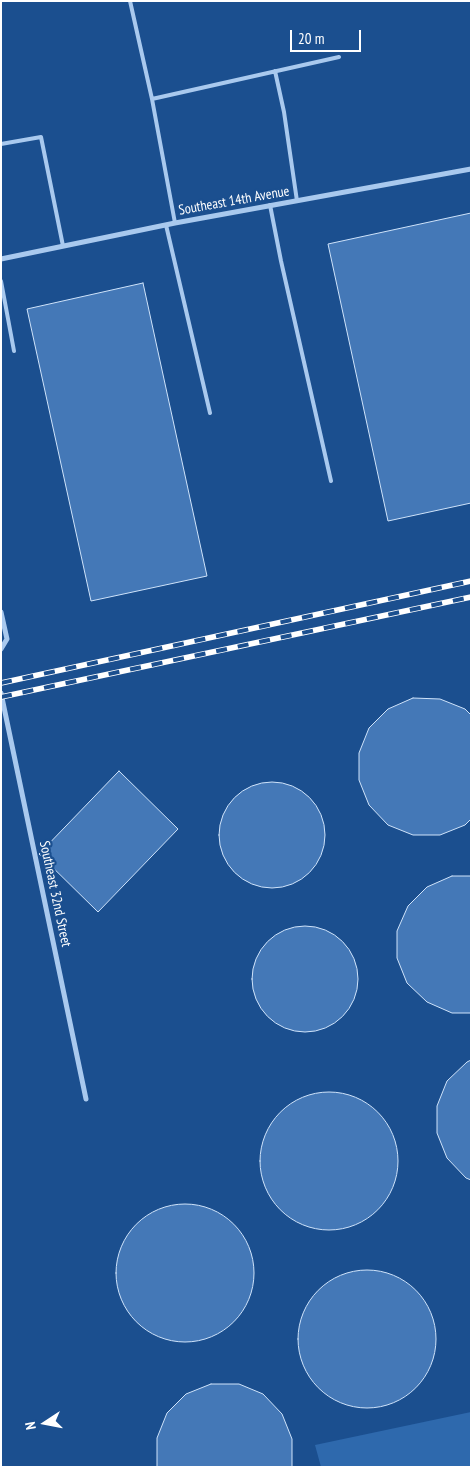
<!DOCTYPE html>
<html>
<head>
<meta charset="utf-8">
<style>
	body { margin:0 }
	#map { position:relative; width:472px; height:1468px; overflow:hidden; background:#1b4f8f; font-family:"PT Sans Narrow",sans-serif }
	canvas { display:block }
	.frame { position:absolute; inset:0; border:2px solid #fff; pointer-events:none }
	.north { position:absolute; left:20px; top:1398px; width:50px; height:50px; -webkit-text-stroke:4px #1b4f8f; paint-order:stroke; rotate:259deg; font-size:14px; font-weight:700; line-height:20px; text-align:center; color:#fff }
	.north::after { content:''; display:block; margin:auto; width:18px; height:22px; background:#fff; clip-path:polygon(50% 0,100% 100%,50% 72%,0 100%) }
	.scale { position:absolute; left:290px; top:30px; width:71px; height:22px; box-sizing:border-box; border:2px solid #fff; border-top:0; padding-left:6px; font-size:15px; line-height:18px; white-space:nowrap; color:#fff; -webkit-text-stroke:4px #1b4f8f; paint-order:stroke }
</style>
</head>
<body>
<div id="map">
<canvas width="472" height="1468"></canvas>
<div class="frame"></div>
<div class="north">N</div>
<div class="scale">20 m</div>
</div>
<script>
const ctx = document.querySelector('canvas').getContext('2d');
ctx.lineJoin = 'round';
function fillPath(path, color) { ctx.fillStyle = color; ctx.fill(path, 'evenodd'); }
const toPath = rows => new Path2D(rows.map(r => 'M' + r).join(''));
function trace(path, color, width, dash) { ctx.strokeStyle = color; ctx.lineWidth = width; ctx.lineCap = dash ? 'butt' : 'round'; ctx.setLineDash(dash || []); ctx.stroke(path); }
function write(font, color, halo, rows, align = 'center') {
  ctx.font = font + ' "PT Sans Narrow",sans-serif'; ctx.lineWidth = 4.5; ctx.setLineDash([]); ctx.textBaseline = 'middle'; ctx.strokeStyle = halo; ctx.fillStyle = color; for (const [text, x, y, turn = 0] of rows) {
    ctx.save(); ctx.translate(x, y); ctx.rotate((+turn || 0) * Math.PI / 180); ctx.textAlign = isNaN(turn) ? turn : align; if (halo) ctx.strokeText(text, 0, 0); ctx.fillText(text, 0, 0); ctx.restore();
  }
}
const green = toPath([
	[471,1412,471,1467,321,1467,315,1445]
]);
const building = toPath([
	[471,213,471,503,388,521,328,244,471,213],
	[143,283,207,576,91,601,27,309,143,283],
	[413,698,440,699,465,709,471,715,471,819,465,825,440,835,413,835,388,825,369,805,359,780,359,753,369,728,388,709,413,698],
	[119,771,178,829,98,912,39,854,119,771],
	'219 835a53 53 0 1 1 106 0a53 53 0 1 1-106 0Z',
	[452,876,471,876,471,1013,452,1013,427,1002,407,983,397,958,397,931,408,906,427,887,452,876],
	'252 979a53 53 0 1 1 106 0a53 53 0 1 1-106 0Z',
	[471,1060,471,1180,466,1178,447,1158,437,1133,437,1106,447,1081,467,1062,471,1060],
	'260 1161a69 69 0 1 1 138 0a69 69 0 1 1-138 0Z',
	'116 1273a69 69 0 1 1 138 0a69 69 0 1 1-138 0Z',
	'298 1339a69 69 0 1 1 138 0a69 69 0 1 1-138 0Z',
	[211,1384,239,1384,263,1394,282,1414,292,1439,292,1467,157,1467,157,1438,167,1413,186,1394,211,1384]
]);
const lane = toPath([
	[130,1,152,99],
	[275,71,284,112,297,201],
	[1,144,41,137,63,246],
	[270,205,281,261,331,481],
	[175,223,152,99,339,57],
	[166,225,210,413],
	[1,281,14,351]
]);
const street = toPath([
	[1,259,175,223,471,169],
	[1,612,7,639,1,649],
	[1,693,86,1099]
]);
const rail = toPath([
	[1,683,471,581],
	[1,697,471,597]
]);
const streetNames = [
	["Southeast 14th Avenue",234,201,-10],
	["Southeast 32nd Street",55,894,78]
];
fillPath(green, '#2e69ad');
fillPath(building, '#4478b7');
trace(building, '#cfe3fa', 1);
trace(lane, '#a9c9ee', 4);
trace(street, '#a9c9ee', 5);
trace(rail, '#fff', 5.5);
trace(rail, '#1b4f8f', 4, [11]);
write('14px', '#fff', '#1b4f8f', streetNames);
</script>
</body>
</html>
